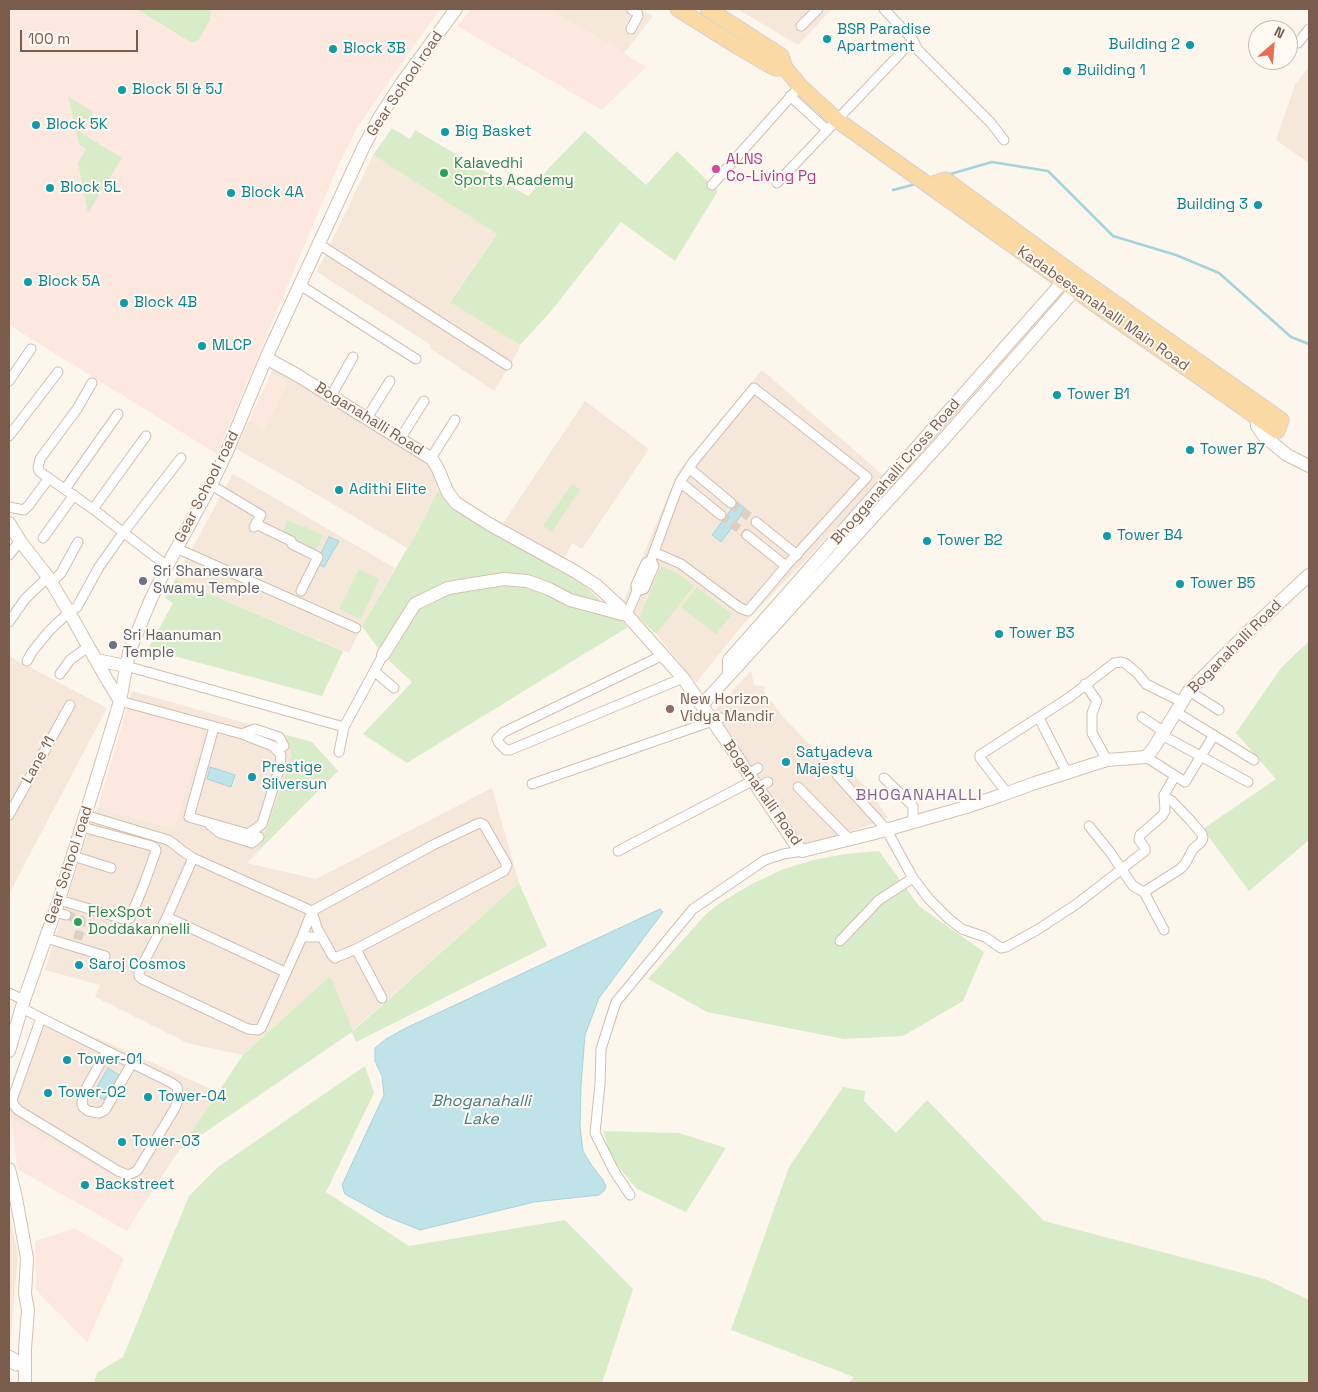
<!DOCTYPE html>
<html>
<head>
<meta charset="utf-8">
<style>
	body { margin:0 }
	#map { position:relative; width:1318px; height:1392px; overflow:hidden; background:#fdf6ec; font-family:"Space Grotesk",sans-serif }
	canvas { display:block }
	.frame { position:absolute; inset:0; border:10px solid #7a5c4d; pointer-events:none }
	.north { position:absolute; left:1248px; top:20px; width:50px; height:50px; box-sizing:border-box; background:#fffaf3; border:1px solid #cabbb1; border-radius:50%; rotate:27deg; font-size:14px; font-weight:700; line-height:20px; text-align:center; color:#7a5c4d }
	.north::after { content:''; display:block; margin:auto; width:18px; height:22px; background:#e76f51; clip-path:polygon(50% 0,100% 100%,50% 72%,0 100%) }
	.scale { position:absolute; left:20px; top:30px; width:118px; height:22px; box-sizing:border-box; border:2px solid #7a5c4d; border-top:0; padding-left:6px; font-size:15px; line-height:18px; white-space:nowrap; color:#7a5c4d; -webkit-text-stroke:4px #fffaf3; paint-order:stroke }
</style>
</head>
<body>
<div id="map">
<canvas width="1318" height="1392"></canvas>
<div class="frame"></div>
<div class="north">N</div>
<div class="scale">100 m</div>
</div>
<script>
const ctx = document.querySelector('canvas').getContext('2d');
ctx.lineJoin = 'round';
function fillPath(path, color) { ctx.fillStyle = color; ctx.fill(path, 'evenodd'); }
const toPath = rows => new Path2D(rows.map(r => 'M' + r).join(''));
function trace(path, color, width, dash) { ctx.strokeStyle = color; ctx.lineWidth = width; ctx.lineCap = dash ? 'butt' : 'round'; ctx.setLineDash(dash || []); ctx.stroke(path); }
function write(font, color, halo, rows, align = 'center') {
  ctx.font = font + ' "Space Grotesk",sans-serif'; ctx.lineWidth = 4; ctx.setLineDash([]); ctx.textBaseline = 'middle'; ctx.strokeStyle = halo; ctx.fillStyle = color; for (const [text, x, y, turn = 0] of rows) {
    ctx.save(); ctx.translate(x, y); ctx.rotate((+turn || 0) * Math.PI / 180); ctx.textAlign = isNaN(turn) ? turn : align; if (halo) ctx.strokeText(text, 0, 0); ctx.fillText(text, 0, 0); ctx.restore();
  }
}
const residential = toPath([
	[547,9,640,9,653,16,624,53],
	[737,9,832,9,798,45],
	[1309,66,1309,163,1276,140,1295,85],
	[373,155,497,234,450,301,520,345,519,350,494,391,430,348,431,345,317,272],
	[274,366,432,465,438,490,422,523,407,548,299,484,236,449,249,420,264,428,287,383,271,374],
	[762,370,885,477,741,627,696,683,656,634,623,603,678,472],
	[585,401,649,449,582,549,572,543,563,560,501,526],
	[233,474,395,568,362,626,349,653,175,579],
	[9,656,107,708,9,894],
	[751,671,754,685,766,687,763,690,783,717,830,765,838,759,869,790,888,818,828,840,807,845,798,841,713,712],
	[132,691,312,742,338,771,247,863,316,879,492,788,519,883,352,1031,330,976,243,1055,187,1043,95,997,100,985,45,970,91,822,98,807,174,829,204,729,128,706],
	[41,1013,218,1092,148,1197,11,1119,9,1102],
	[9,1209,18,1256,10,1348,13,1370,9,1367]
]);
const commercial = toPath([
	[9,9,441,9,412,48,356,129,334,175,217,454,9,325],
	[471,9,547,9,624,53,646,67,602,110,457,26],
	[271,374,287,383,264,428,249,420],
	[127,708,205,729,174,829,98,807],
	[11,1119,148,1197,127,1231,17,1169],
	[75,1228,124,1258,87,1342,36,1290,35,1241]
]);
const green = toPath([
	[137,9,211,9,210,20,198,41,192,43],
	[68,96,93,112,81,133,122,158,88,213,78,163,86,149,79,144],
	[392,128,410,139,415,130,517,190,529,196,548,169,585,131,646,185,677,151,718,191,675,261,621,222,552,310,520,345,450,302,497,234,373,155],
	[572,484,580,489,552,532,543,526],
	[438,490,449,506,581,582,628,627,407,763,363,734,412,682,383,655,362,626,422,523],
	[288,520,302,527,304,526,323,536,314,554,281,534],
	[661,566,679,574,694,586,656,634,639,618],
	[359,569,379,579,361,619,339,609],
	[175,579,343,651,322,696,148,649,173,603,165,598],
	[697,587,732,614,716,634,681,607],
	[1309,641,1309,840,1249,891,1203,829,1276,779,1236,733,1281,668],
	[286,735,312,742,338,771,259,850,292,756],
	[879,851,919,906,984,952,963,1001,903,1036,844,1039,707,1012,648,979,706,914,720,903,750,885,781,870,813,860,846,854],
	[519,883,547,946,356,1042,352,1032,179,1150,243,1055,330,976,353,1031],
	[365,1066,374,1093,326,1192,409,1246,565,1220,633,1289,602,1383,94,1383,97,1373,123,1357,189,1196,218,1167],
	[843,1087,865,1091,864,1101,896,1133,927,1100,1044,1221,1265,1279,1309,1300,1309,1383,848,1383,854,1377,731,1330,789,1167],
	[603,1131,679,1133,726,1148,686,1212,637,1189,612,1159]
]);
const water = toPath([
	[737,502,746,509,721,542,712,535,737,502],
	[329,537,339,541,324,567,316,563,329,537],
	[210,767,235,775,231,787,207,779,210,767],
	[660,909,663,912,599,998,585,1035,581,1085,580,1126,583,1151,592,1166,603,1180,606,1186,604,1191,599,1195,534,1202,420,1230,385,1216,345,1194,342,1185,384,1095,382,1076,375,1061,375,1048,386,1039,406,1028,660,909],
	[108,1068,119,1075,104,1100,93,1094,108,1068]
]);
const stream = toPath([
	[947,175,992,162,1048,171,1113,236,1176,255,1219,273,1291,337,1309,344],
	[893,190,916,184]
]);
const streetTunnel = toPath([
	[731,503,756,522],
	[721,515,747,535],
	[66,915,81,920,81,928,75,947]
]);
const street = toPath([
	[884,9,913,40,918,50,991,123,1004,140],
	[801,26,818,9],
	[631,29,638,16,637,12,632,10],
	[1298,43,1309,29],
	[790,96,827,130],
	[777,183,913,40],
	[712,185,800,86],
	[318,245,325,248,507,365],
	[300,285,416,359],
	[9,381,31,349],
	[92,383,77,409,40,459,38,468,40,472,93,509,167,566],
	[331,396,353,357],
	[367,418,390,381],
	[9,436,58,372],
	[400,439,424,401],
	[431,458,455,420],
	[689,468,731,503],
	[680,482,721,515],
	[211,485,261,515,254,527],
	[65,489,118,414],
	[9,507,24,510,29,505,49,478],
	[93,509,146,436],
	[756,522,797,555],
	[256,524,291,541,292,544,318,557,301,591],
	[747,535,786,566],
	[43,538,74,495],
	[176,548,356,628],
	[9,555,20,541],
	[51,583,61,573,78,542],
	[637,591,644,589,654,566,651,560,654,552,673,500,680,482,693,462,754,388,867,477,786,566,748,611,740,608,681,564,654,552],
	[627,615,637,591,636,585,646,563,651,560],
	[9,622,25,599,48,577],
	[663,655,504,732,497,739,499,743,506,750,510,750,683,678],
	[27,661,32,652,49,631,69,612,77,607,99,567,123,533,181,458],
	[126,666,344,727,383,655],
	[374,671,394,688],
	[60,674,70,660,88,647],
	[1085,684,1097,701,1092,713,1092,733,1107,760],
	[1189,691,1219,710],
	[120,701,242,734,273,746,281,755,280,766,262,824,248,834,189,817,214,727],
	[1176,712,1254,760],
	[1142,717,1164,732],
	[1039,718,1067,773],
	[242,734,255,729,279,737,284,746],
	[1162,735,1248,782],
	[339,752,344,727],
	[1146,757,1185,782,1214,735],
	[748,774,758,768],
	[837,775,886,829,913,878,929,899,949,919,962,929,985,937,1001,948,1006,947,1037,930,1078,903,1145,851,1145,848,1139,840,1140,835,1162,816,1165,811,1164,795,1175,776],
	[884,778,913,806,913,821],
	[532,784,721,718],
	[798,787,849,839],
	[757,788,768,782],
	[1007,793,980,758,980,755,1070,697,1114,663,1121,662,1125,663,1138,674,1146,684,1182,702],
	[9,815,70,705],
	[85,815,168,840,174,844,181,850,193,858,167,917,139,972,139,976,142,979,248,1029,258,1030,261,1028,302,937,312,911,193,858],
	[480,823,484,825,507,865,504,871,356,949,337,957,335,958,332,955,317,928,312,911,433,845,477,824,480,823],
	[210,825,220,833,252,843,259,837],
	[1089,826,1110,852,1133,886,1144,892,1164,930],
	[618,851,752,781],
	[73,856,111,868],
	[1144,892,1180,869,1185,864,1193,849,1201,842,1203,838,1202,834,1190,820,1172,801,1164,797],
	[59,900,127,920,130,918,143,887,156,851,155,848,152,846,82,827],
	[55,912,66,915],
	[167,917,285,972],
	[302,937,321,937],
	[46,938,105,956],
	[840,941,879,900,913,878],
	[356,949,382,998],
	[9,993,24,1000],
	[22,1008,41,1018,107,1051,172,1083,177,1087,179,1098,175,1108,137,1171,128,1175,118,1171,18,1110,14,1105,12,1100,41,1018],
	[107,1051,83,1094,82,1104,83,1107,88,1111,99,1113,105,1110,132,1063],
	[630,1195,614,1171,595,1133,600,1084,601,1049,616,1002,693,909,765,860,783,854,802,851],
	[9,1355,16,1359],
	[9,1362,16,1366]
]);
const secondary = toPath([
	[266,358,297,375,432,459,438,469,448,493,456,503,489,524,576,572,596,585,619,606,683,678,730,746,796,845,802,851,875,833,966,807,999,796,1035,783,1107,760,1146,757,1153,749,1189,691,1252,628,1309,575],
	[1256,416,1257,426,1264,436,1287,455,1309,466],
	[9,523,20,541,48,577,69,612,106,678,120,701],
	[383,655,415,604,448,588,504,579,527,581,549,589,570,600,626,615],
	[96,660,126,666],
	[729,675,729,660,1068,276],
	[702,705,944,439,1080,284],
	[9,1051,24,1000,59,900,101,764,120,701,129,652,151,599,167,566,211,485,226,454,266,358,364,146,379,118,401,84,456,9],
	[9,1169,16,1198,27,1258,25,1294,28,1310,25,1349,25,1383]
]);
const primary = toPath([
	[678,9,742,49,775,68,785,68],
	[708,9,781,56,785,68,800,86,837,120,1109,314,1277,431,1281,420,1075,275,946,180,929,185]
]);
const markers = [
	[827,39,5,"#0f9aa8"],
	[1190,45,5,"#0f9aa8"],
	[333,49,5,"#0f9aa8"],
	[1067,71,5,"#0f9aa8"],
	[122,90,5,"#0f9aa8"],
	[36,125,5,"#0f9aa8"],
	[445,132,5,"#0f9aa8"],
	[716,169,5,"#d1479c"],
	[444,173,5,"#2e9e5b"],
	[50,188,5,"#0f9aa8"],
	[231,193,5,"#0f9aa8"],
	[1258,205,5,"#0f9aa8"],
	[28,282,5,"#0f9aa8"],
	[124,303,5,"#0f9aa8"],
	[202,346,5,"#0f9aa8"],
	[1057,395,5,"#0f9aa8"],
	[1190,450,5,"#0f9aa8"],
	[339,490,5,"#0f9aa8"],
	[1107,536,5,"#0f9aa8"],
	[927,541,5,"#0f9aa8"],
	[143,581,5,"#6b7280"],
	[1180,584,5,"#0f9aa8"],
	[999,634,5,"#0f9aa8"],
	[113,645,5,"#6b7280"],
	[670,709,5,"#8d6e63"],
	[786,762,5,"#0f9aa8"],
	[252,777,5,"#0f9aa8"],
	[78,922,5,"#2e9e5b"],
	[79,965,5,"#0f9aa8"],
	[67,1060,5,"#0f9aa8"],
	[48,1093,5,"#0f9aa8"],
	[148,1097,5,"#0f9aa8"],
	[122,1142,5,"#0f9aa8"],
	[85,1185,5,"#0f9aa8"]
];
const cultureNames = [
	["BSR Paradise",837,30],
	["Apartment",837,47],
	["Building 2",1180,45,"right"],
	["Block 3B",343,49],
	["Building 1",1077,71],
	["Block 5I & 5J",132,90],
	["Block 5K",46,125],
	["Big Basket",455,132],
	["Block 5L",60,188],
	["Block 4A",241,193],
	["Building 3",1248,205,"right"],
	["Block 5A",38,282],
	["Block 4B",134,303],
	["MLCP",212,346],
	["Tower B1",1067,395],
	["Tower B7",1200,450],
	["Adithi Elite",349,490],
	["Tower B4",1117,536],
	["Tower B2",937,541],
	["Tower B5",1190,584],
	["Tower B3",1009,634],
	["Satyadeva",796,753],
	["Majesty",796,770],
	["Prestige",262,768],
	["Silversun",262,785],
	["Saroj Cosmos",89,965],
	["Tower-01",77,1060],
	["Tower-02",58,1093],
	["Tower-04",158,1097],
	["Tower-03",132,1142],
	["Backstreet",95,1185]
];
const streetNames = [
	["Gear School road",405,84,-56],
	["Kadabeesanahalli Main Road",1103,309,35],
	["Boganahalli Road",369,419,32],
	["Bhogganahalli Cross Road",896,472,-49],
	["Gear School road",207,487,-63],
	["Boganahalli Road",1235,647,-45],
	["Lane 11",39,760,-61],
	["Boganahalli Road",762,793,55],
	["Gear School road",69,865,-72]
];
const hotelNames = [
	["ALNS",726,160],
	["Co-Living Pg",726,177]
];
const leisureNames = [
	["Kalavedhi",454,164],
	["Sports Academy",454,181],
	["FlexSpot",88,913],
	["Doddakannelli",88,930]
];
const worshipNames = [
	["Sri Shaneswara",153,572],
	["Swamy Temple",153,589],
	["Sri Haanuman",123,636],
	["Temple",123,653]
];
const educationNames = [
	["New Horizon",680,700],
	["Vidya Mandir",680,717]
];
const neighbourhoodNames = [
	["BHOGANAHALLI",919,796]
];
const waterNames = [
	["Bhoganahalli",481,1102],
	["Lake",481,1120]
];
fillPath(residential, '#f5e8da');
fillPath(commercial, '#fde8e0');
fillPath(green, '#d8ecc9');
fillPath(water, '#bfe3e8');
trace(water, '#a5d3da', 1);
trace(stream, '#a5d3da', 2.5);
trace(streetTunnel, '#dcd0c4', 9, [9, 4.5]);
trace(street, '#d1beb0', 11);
trace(secondary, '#d6c0b0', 14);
trace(primary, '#dad1cd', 17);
trace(street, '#fff', 9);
trace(secondary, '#fff', 12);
trace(primary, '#fbd9a5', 15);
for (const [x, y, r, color] of markers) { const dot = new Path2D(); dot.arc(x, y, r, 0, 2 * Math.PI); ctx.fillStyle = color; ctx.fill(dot); trace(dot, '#fffaf3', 2); }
write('15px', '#0d838f', '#fffaf3', cultureNames, 'left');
write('15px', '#7a5c4d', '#fffaf3', streetNames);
write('15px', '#b23c85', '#fffaf3', hotelNames, 'left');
write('15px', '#27864d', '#fffaf3', leisureNames, 'left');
write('15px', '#5b616d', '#fffaf3', worshipNames, 'left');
write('15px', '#785e54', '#fffaf3', educationNames, 'left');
ctx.letterSpacing = '1px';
write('16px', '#846695', '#fffaf3', neighbourhoodNames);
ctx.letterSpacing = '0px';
write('italic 16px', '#437c86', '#fffaf3', waterNames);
</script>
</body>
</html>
